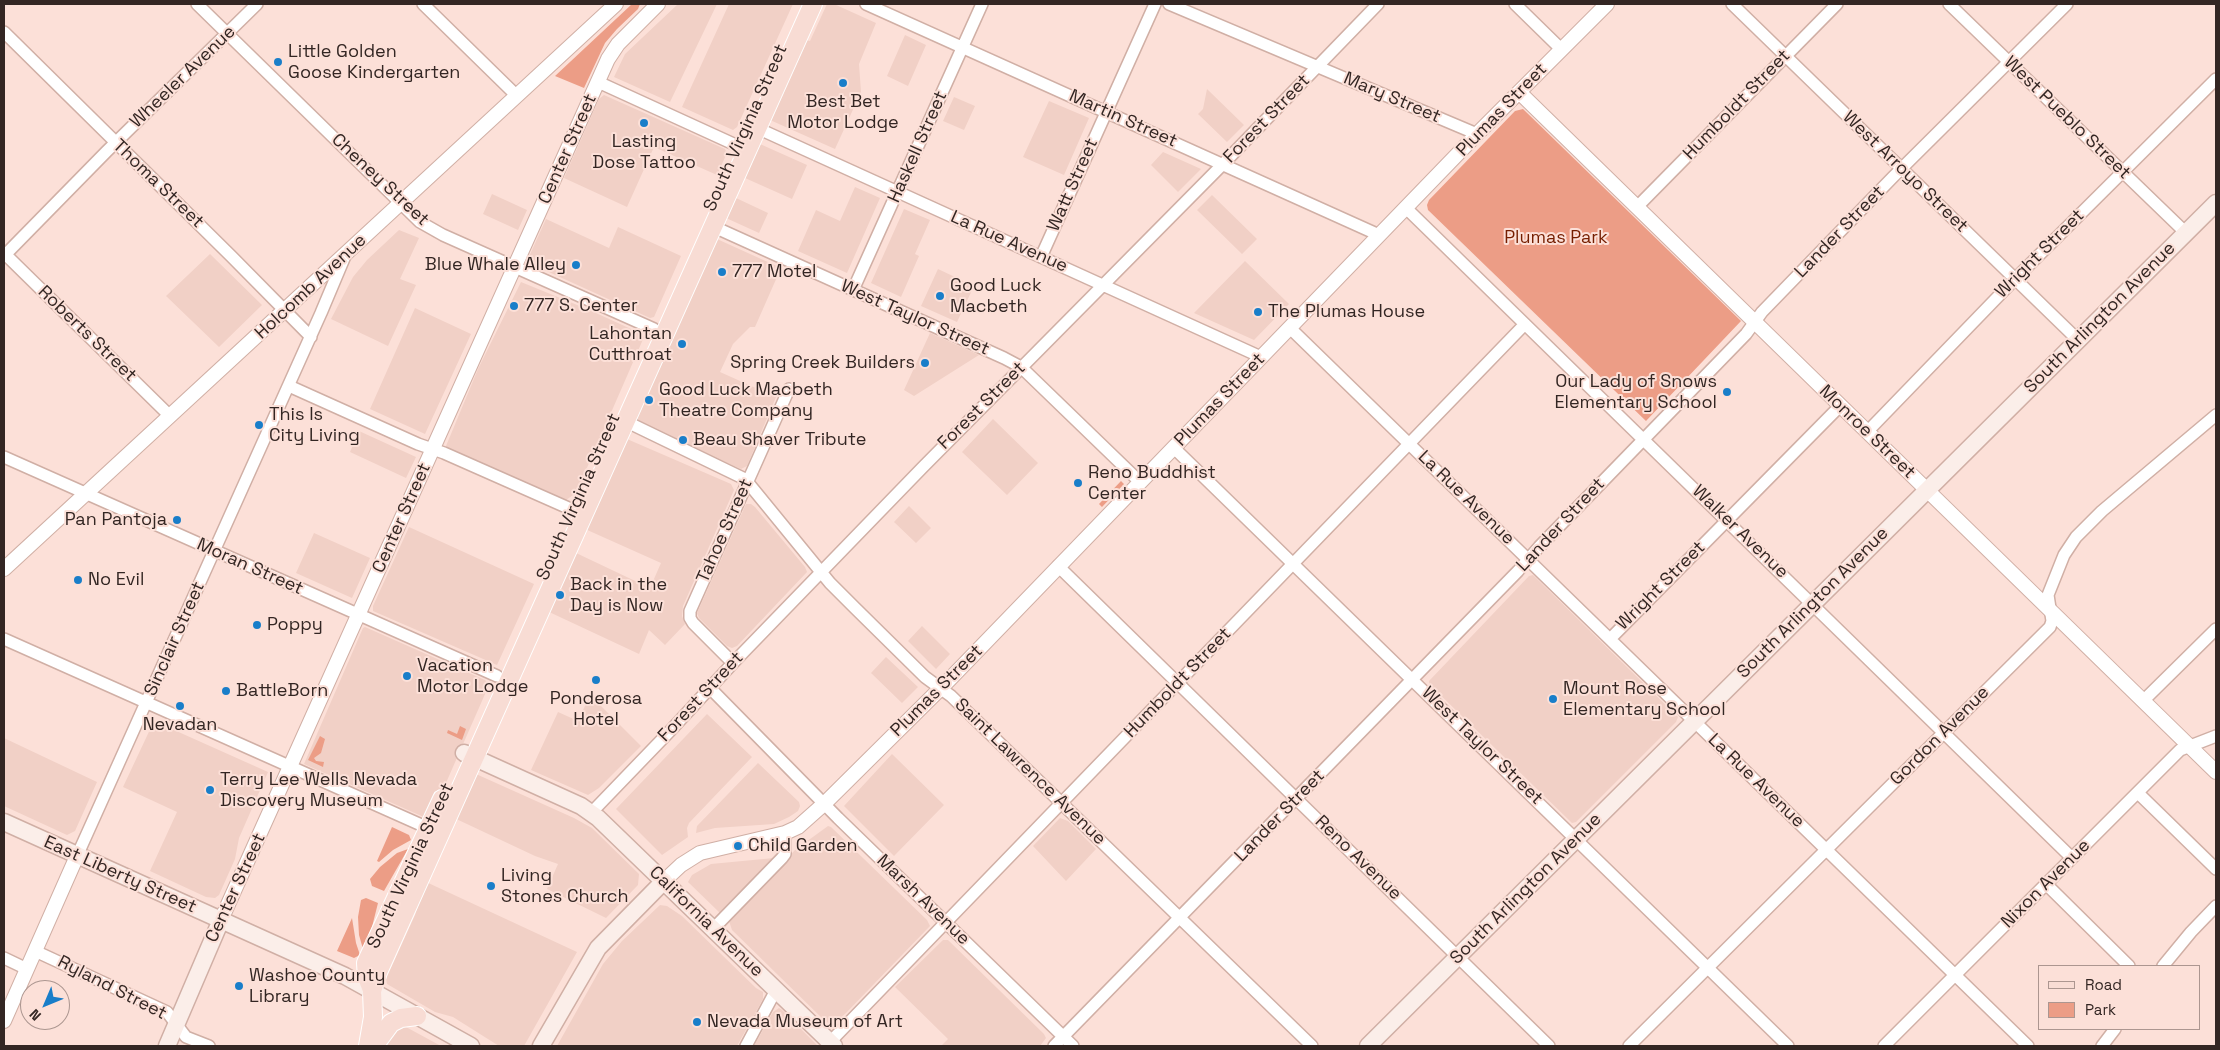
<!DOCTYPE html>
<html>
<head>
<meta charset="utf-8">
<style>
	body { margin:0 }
	#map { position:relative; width:2220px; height:1050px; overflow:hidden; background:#fce0d8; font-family:"Space Grotesk",sans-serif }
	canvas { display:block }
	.frame { position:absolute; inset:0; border:5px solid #332623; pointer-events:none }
	.legend { position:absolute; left:2038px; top:965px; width:162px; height:65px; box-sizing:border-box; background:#fce0d8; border:1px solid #ac9690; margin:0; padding:6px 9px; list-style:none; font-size:15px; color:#332623 }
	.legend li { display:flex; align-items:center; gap:10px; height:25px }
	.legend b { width:25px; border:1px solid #ac9690 }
	.north { position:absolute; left:20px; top:980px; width:50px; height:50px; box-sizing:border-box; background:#fce0d8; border:1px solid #ac9690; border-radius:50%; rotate:225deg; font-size:14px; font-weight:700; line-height:20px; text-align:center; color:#332623 }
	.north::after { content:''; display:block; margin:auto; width:18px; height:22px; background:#197ec9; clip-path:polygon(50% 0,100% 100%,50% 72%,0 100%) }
</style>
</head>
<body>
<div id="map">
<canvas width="2220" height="1050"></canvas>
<div class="frame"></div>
<ul class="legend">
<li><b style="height:6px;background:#f8dcd4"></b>Road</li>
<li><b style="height:14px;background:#ec9d86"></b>Park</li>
</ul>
<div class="north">N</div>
</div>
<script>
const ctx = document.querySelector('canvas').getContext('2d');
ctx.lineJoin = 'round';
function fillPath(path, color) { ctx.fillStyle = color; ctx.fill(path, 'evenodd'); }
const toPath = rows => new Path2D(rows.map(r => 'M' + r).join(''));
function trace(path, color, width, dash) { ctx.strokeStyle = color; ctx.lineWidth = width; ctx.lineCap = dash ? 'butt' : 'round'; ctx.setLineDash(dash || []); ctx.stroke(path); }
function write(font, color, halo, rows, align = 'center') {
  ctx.font = font + ' "Space Grotesk",sans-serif'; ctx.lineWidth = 4; ctx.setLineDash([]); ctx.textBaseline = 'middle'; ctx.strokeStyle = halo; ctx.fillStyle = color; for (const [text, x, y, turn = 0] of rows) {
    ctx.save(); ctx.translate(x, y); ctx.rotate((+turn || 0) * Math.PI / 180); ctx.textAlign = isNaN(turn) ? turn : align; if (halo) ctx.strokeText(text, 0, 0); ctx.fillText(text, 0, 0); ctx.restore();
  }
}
const built = toPath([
	[678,4,717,4,670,102,614,77,625,54],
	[729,4,793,4,737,127,733,130,682,107],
	[827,4,834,4,876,23,859,64,861,92,835,149,770,120,806,40,810,41],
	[905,35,926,45,908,86,887,76],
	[1207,89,1244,125,1227,142,1198,114,1203,109],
	[604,95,725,149,727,153,717,175,654,147,627,207,564,178,599,99],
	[954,97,975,106,964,130,943,121],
	[1049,101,1089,118,1064,175,1023,157],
	[760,144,807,165,792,199,745,178],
	[1163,152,1201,169,1178,192,1151,165],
	[855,187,880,198,847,273,798,251,816,210,840,221],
	[492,194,527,210,518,230,483,214],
	[1212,195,1257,239,1242,254,1197,210],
	[736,198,768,213,759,233,726,218],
	[904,209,930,220,915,254,919,256,901,297,871,283],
	[546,219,609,248,618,227,681,256,654,317,650,318,529,263,528,259],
	[399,230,419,238,400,279,416,285,388,346,331,319,353,277,367,260],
	[717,239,781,268,755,327,750,327,733,344,720,372,776,397,747,466,741,469,639,424,635,419,714,240],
	[210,254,262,305,219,347,166,296],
	[1245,261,1289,304,1254,340,1194,313],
	[938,269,974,286,957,322,921,306],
	[521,282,587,309,640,333,644,337,576,493,566,500,447,448,446,446,478,369],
	[415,308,471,334,425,434,370,409],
	[930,333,979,355,914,396,904,390],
	[993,419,1038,463,1007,495,962,452],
	[359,431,416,457,406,478,350,452],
	[627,439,731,484,734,490,683,606,682,616,685,624,665,645,649,630,639,654,547,611,574,552,650,588,661,563,585,529],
	[746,504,751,504,755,507,805,567,807,572,737,646,732,648,727,646,699,618,697,613],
	[909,506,931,528,916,543,894,522],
	[409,527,534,584,497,665,373,611,373,606],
	[314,533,370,558,352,598,296,573],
	[1533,575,1678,717,1676,722,1576,822,1572,823,1429,684,1429,681,1529,576],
	[922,626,950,654,936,669,908,641],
	[365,627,485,680,489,685,431,817,426,818,304,764,363,628],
	[886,657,918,687,902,703,871,673],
	[590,695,641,746,599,788,588,795,531,770,558,712,578,721],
	[707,714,752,757,689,823,687,828,688,837,662,855,616,809],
	[154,721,268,772,239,838,235,859,219,895,215,898,206,897,150,871,177,812,123,787],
	[4,738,97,782,75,831,67,835,4,806],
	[892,754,944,805,894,856,844,806],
	[758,763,799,802,800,806,798,811,789,817,774,824,715,828,696,833,697,826],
	[476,774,574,818,592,828,639,874,638,885,606,918,547,889,558,864,535,856,452,817],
	[1060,818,1068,821,1096,849,1066,881,1033,846],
	[828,826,831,827,927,920,930,926,846,1013,839,1019,830,1023,826,1022,732,930,729,921,795,850],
	[774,858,720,913,688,882,692,875,711,864],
	[424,881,577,952,524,1046,499,1046,453,1017,435,1012,387,984,386,979,415,915,422,894],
	[660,905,667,906,682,916,756,988,763,992,763,999,737,1046,557,1046,603,964,622,941],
	[943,940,948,940,1044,1034,1046,1038,1040,1046,941,1046,948,1039,895,987],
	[779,1008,782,1010,818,1046,754,1046,773,1012],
	[401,1026,406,1027,441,1046,382,1046,390,1033]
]);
const green = toPath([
	[632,4,640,4,638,9,617,29,605,43,584,88,555,76],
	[1523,109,1741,321,1646,421,1428,210,1427,205,1429,200,1515,111],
	[1121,481,1124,484,1102,507,1099,504],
	[460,726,466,729,462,740,447,733,448,730,457,734],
	[320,736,325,739,321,753,314,758,316,761,324,762,323,767,308,760],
	[392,827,409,835,411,840,393,850,379,862,377,861],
	[408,849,384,891,372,886,370,879,380,867,397,853],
	[366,898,378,903,372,927,363,949,359,935,358,917,361,900],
	[352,918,356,943,360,955,354,958,337,951]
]);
const minor = toPath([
	[197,4,420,222,443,235,654,329],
	[423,4,517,96],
	[866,4,1379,235],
	[1169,4,1477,134],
	[1515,4,1561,49],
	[1732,4,2078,340],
	[1949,4,2186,233],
	[4,32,231,256,311,337],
	[598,82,738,146],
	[757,128,1261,357],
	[1637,207,1837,4],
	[1406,208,2072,858],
	[712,226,1004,358,1021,367,1140,482],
	[4,253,170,416],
	[4,256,107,151,257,4],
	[1041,257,1155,4],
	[853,290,982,4],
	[1290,328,2028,1046],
	[289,386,418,444,444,453,582,514],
	[625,421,745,479,830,583,854,607,925,677,951,696,1312,1046],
	[1867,432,2015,279,2216,79],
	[1174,448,1788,1046],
	[4,457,497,676],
	[1058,566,1549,1046],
	[4,639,428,828],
	[1610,639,1840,406],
	[733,663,693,623,690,618,690,611,789,389],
	[710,688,838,818,1073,1046],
	[2143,701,2216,629],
	[2138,793,2216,869],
	[591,813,671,730,733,663,922,468,1223,164,1378,4],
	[77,856,321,313,345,256],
	[2046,884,2129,966],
	[713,929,782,858,785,854,785,833],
	[35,951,167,1012,186,1037,209,1046],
	[4,958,27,969],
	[2163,966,2191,932,2216,906],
	[830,1042,1525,324],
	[746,1046,776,990],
	[1054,1046,1518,571,1539,547,1746,334,1762,312,1893,177,2067,4],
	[1629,1046,2050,627,2052,621,2048,595,2064,555,2076,537,2102,511,2216,415],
	[1884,1046,2180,750,2216,736],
	[2102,1046,2115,1029]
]);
const tertiary = toPath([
	[1519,92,2216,772],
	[4,569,616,4],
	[664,881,681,865,700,853,785,833,798,827,825,803,948,681,1477,134,1607,4],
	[221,920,608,59,618,44,658,4],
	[4,1021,77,856]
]);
const secondary = toPath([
	[464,753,581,806,598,818,834,1046],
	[4,822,345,976,471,1046],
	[167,1046,221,920],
	[541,1046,598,948,664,881],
	[1368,1046,2216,203]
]);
const primary = toPath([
	[372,990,367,977,366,963,442,799],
	[368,1046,373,1017,372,991,378,972,813,4],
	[374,1046,391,1023,401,1018,417,1016]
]);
const markers = [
	[278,62,5,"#197ec9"],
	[843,83,5,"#197ec9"],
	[644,123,5,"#197ec9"],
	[576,265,5,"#197ec9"],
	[722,272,5,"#197ec9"],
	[940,296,5,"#197ec9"],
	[514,306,5,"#197ec9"],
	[1258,312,5,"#197ec9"],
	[682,344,5,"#197ec9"],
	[925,363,5,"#197ec9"],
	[1727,392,5,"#197ec9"],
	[649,400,5,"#197ec9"],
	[259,425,5,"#197ec9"],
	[683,440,5,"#197ec9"],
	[1078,483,5,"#197ec9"],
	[177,520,5,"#197ec9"],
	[78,580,5,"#197ec9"],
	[560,595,5,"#197ec9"],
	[257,625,5,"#197ec9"],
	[407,676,5,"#197ec9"],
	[596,680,5,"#197ec9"],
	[226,691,5,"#197ec9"],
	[1553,699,5,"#197ec9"],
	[180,706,5,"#197ec9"],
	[210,790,5,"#197ec9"],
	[738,846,5,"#197ec9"],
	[491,886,5,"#197ec9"],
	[239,986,5,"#197ec9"],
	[697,1022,5,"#197ec9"]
];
const poiNames = [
	["Little Golden",288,52],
	["Goose Kindergarten",288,73],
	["Best Bet",843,102,"center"],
	["Motor Lodge",843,123,"center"],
	["Lasting",644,142,"center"],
	["Dose Tattoo",644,163,"center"],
	["Blue Whale Alley",566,265,"right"],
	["777 Motel",732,272],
	["Good Luck",950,286],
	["Macbeth",950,307],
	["777 S. Center",524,306],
	["The Plumas House",1268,312],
	["Lahontan",672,334,"right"],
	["Cutthroat",672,355,"right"],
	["Spring Creek Builders",915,363,"right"],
	["Our Lady of Snows",1717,382,"right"],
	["Elementary School",1717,403,"right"],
	["Good Luck Macbeth",659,390],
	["Theatre Company",659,411],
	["This Is",269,415],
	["City Living",269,436],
	["Beau Shaver Tribute",693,440],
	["Reno Buddhist",1088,473],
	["Center",1088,494],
	["Pan Pantoja",167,520,"right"],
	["No Evil",88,580],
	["Back in the",570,585],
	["Day is Now",570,606],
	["Poppy",267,625],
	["Vacation",417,666],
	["Motor Lodge",417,687],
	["Mount Rose",1563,689],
	["Elementary School",1563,710],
	["BattleBorn",236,691],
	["Ponderosa",596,699,"center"],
	["Hotel",596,720,"center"],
	["Nevadan",180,725,"center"],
	["Terry Lee Wells Nevada",220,780],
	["Discovery Museum",220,801],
	["Child Garden",748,846],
	["Living",501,876],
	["Stones Church",501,897],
	["Washoe County",249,976],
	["Library",249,997],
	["Nevada Museum of Art",707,1022]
];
const streetNames = [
	["Wheeler Avenue",183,77,-44],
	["Mary Street",1392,98,23],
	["Humboldt Street",1737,105,-46],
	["Plumas Street",1502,110,-46],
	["West Pueblo Street",2067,118,44],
	["Martin Street",1123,119,24],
	["Forest Street",1267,119,-46],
	["South Virginia Street",746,128,-66],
	["Haskell Street",918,147,-66],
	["Center Street",568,149,-66],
	["West Arroyo Street",1905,172,44],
	["Cheney Street",380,180,43],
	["Thoma Street",158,184,44],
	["Watt Street",1073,185,-66],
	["Lander Street",1840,232,-46],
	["La Rue Avenue",1009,242,24],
	["Wright Street",2040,254,-45],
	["Holcomb Avenue",311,287,-43],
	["West Taylor Street",915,318,24],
	["South Arlington Avenue",2100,318,-45],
	["Roberts Street",87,334,44],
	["Plumas Street",1220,400,-46],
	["Forest Street",982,406,-45],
	["Monroe Street",1867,432,44],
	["South Virginia Street",579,497,-66],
	["La Rue Avenue",1466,498,44],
	["Center Street",402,518,-66],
	["Lander Street",1561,525,-47],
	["Tahoe Street",725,531,-66],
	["Walker Avenue",1740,532,44],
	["Moran Street",250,567,24],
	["Wright Street",1661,586,-45],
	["South Arlington Avenue",1813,603,-45],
	["Sinclair Street",175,639,-66],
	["Humboldt Street",1178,683,-46],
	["Plumas Street",937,691,-45],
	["Forest Street",701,697,-47],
	["Gordon Avenue",1940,736,-45],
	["West Taylor Street",1482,746,44],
	["Saint Lawrence Avenue",1030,772,44],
	["La Rue Avenue",1756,781,44],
	["Lander Street",1280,816,-46],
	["Reno Avenue",1358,858,44],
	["South Virginia Street",411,866,-65],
	["East Liberty Street",120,875,24],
	["Nixon Avenue",2046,884,-45],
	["Center Street",236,888,-65],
	["South Arlington Avenue",1526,889,-45],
	["Marsh Avenue",923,900,44],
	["California Avenue",706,922,44],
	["Ryland Street",112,988,27]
];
const parkNames = [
	["Plumas Park",1556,238]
];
fillPath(built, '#f1d0c6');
fillPath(green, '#ec9d86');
trace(minor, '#d0afa5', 14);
trace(tertiary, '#d0afa5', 16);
trace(secondary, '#d0afa5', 19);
trace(primary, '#fff', 20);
trace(minor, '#fff', 11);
trace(tertiary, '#fff', 14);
trace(secondary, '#fbeee9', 16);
trace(primary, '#f8dcd4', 18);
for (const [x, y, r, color] of markers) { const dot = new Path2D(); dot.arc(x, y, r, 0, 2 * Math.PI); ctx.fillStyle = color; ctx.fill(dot); trace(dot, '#fce0d8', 2); }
write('18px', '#332623', '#fce0d8', poiNames, 'left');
write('18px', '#332623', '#fce0d8', streetNames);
write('18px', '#751e00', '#fce0d8', parkNames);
</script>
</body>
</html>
